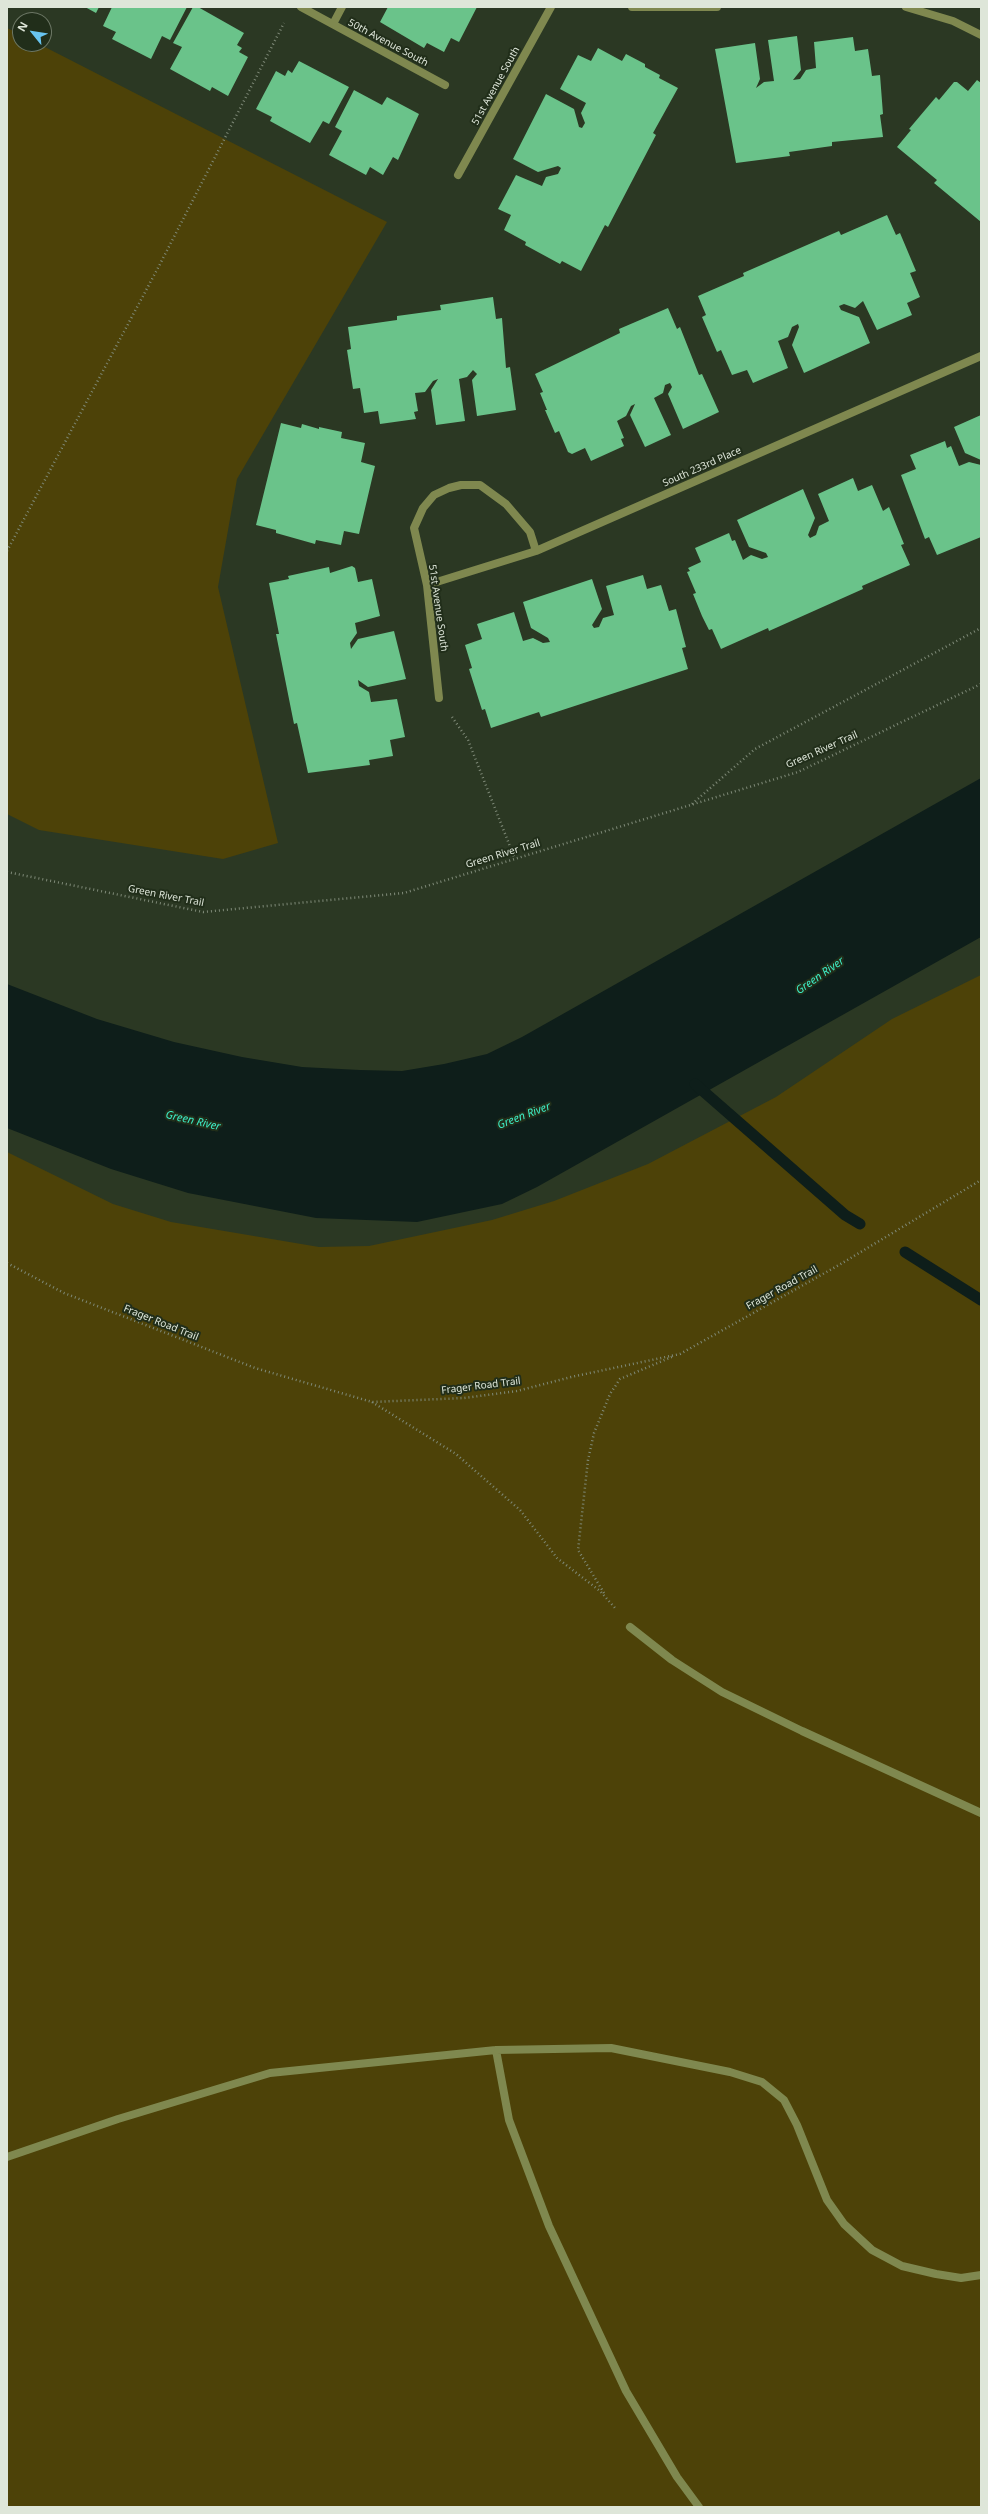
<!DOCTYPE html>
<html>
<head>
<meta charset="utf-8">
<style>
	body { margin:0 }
	#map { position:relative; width:988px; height:2514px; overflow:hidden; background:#2b3823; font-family:"Noto Sans",sans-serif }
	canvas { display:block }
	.frame { position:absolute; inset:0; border:8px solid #dee6d9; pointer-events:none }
	.north { position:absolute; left:12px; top:12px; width:40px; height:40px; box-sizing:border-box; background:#212e1a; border:1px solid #6d7866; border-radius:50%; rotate:300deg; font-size:11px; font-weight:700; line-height:16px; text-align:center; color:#dee6d9 }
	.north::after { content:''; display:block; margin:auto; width:14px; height:18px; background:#68c4f0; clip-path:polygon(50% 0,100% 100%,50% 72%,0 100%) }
</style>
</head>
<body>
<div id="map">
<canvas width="988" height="2514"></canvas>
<div class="frame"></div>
<div class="north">N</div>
</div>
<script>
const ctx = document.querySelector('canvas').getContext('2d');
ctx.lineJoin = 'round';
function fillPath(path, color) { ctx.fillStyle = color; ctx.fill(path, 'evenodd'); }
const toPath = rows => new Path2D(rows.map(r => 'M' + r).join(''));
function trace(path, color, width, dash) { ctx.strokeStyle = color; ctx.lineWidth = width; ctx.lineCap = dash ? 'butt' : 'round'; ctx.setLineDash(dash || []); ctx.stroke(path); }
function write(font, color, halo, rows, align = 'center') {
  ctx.font = font + ' "Noto Sans",sans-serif'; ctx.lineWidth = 4; ctx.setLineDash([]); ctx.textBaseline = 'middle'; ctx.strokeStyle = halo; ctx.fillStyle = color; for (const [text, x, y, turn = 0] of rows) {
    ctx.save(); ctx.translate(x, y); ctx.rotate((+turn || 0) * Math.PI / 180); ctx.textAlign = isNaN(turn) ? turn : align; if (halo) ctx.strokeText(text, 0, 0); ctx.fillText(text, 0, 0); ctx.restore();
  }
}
const green = toPath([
	[7,28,20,34,20,44,39,44,387,222,237,479,218,587,278,843,223,859,39,830,7,814],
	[981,975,981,2507,7,2507,7,1152,113,1204,171,1222,319,1247,369,1246,492,1220,554,1201,648,1164,776,1097,892,1019]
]);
const water = toPath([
	[981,778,981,937,537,1187,502,1204,417,1222,316,1218,188,1193,111,1169,7,1128,7,984,97,1019,174,1042,242,1057,302,1067,360,1070,402,1071,444,1064,487,1054,522,1037]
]);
const stream = toPath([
	[695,1084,845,1215,860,1224],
	[905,1252,981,1300]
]);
const building = toPath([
	[85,7,99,7,96,13],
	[112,7,187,7,170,40,162,36,151,59,112,39,116,32,103,26],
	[193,7,198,7,244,33,237,45,242,48,239,52,248,57,228,96,212,87,210,91,170,69,182,47,173,43],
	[388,7,477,7,459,42,451,38,444,52,427,43,424,48,380,22],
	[797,36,801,70,793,80,800,79,806,70,816,68,814,42,853,37,855,51,868,49,872,76,880,75,883,114,880,115,883,137,832,142,832,146,789,152,790,156,736,163,715,49,755,43,760,79,756,88,764,82,774,81,768,40],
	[598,48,622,61,626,54,645,64,645,67,660,75,659,78,678,88,653,133,656,135,608,227,605,225,581,271,562,261,560,264,525,245,526,242,504,230,511,215,498,209,516,175,542,186,546,177,558,174,561,168,558,166,538,172,513,159,546,94,574,109,579,127,582,128,585,123,581,113,586,103,560,89,578,55,591,61],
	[299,61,349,87,329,124,323,121,310,143,270,121,272,117,256,109,276,71,285,76,288,70,292,73],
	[977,80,981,83,981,222,934,183,937,180,897,147,911,130,909,129,936,97,939,100,954,82,957,82,968,91],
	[354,90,382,105,387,97,419,114,398,160,393,157,383,175,370,167,366,175,329,155,342,131,335,127],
	[887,215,896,235,900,233,916,271,910,273,920,297,907,303,912,315,877,330,863,301,855,308,844,304,839,306,841,310,859,317,870,343,804,373,792,345,799,327,798,324,792,327,788,337,778,341,788,368,753,383,747,370,732,375,721,350,717,352,702,317,706,315,698,296,744,276,743,273,839,231,841,235],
	[493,297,496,319,502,318,506,368,510,367,516,410,477,416,472,380,477,374,473,370,467,377,459,379,465,421,436,425,431,390,438,379,433,381,425,392,415,393,418,411,414,412,416,419,380,424,378,411,364,413,360,388,353,389,347,350,351,349,348,327,397,320,397,316,441,310,440,305],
	[668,308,677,329,680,327,699,375,702,374,719,412,683,429,668,394,672,387,670,383,665,385,663,393,654,398,671,435,645,447,630,415,635,404,631,406,626,416,617,421,624,438,621,439,624,446,591,461,585,448,572,454,568,452,559,431,555,433,545,410,547,410,540,393,543,392,535,374,620,333,619,329],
	[981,415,981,460,965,453,954,427],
	[281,423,301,428,302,424,319,429,319,427,342,432,341,438,365,443,361,462,375,466,359,534,344,531,341,545,316,540,315,544,276,533,276,530,256,525],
	[945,441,947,448,951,446,959,466,969,462,981,465,981,537,937,555,929,537,925,539,901,475,916,469,910,455],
	[853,478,858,491,872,485,883,511,889,507,904,544,901,545,910,565,862,586,863,589,769,631,768,628,721,649,712,629,709,630,702,616,693,594,696,593,687,572,690,571,688,568,701,562,695,548,729,533,732,541,735,540,743,560,751,555,762,559,768,557,766,553,749,547,737,520,803,489,815,518,808,535,810,538,816,535,819,526,829,521,818,494],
	[352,566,355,568,358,582,372,579,380,616,355,623,357,633,350,643,351,649,358,639,394,631,406,679,368,687,358,680,359,686,369,692,371,702,397,699,405,737,390,740,393,756,369,760,370,765,308,773,297,723,294,724,276,634,279,634,269,583,289,579,288,576,329,567,330,573],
	[643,575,647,589,661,585,669,611,676,609,686,647,682,648,688,669,541,717,539,712,491,728,485,709,482,710,469,669,472,668,465,645,482,639,477,624,514,612,523,641,533,638,543,643,550,642,548,638,531,628,523,602,592,579,602,609,592,625,594,628,599,627,603,618,614,615,606,586]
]);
const path = toPath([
	[7,551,159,266,284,23],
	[452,717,468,740,515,859],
	[692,804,755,749,981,628],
	[7,872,203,912,404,893,798,772,981,684],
	[7,1263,64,1293,255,1368,372,1402,464,1398,517,1391,571,1377,680,1354,839,1265,981,1180],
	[372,1402,456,1454,520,1510,557,1558,600,1591,615,1608],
	[604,1593,578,1550,588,1460,594,1433,610,1394,620,1379,674,1356]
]);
const service = toPath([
	[630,1627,672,1660,722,1692,802,1731,981,1813],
	[496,2050,509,2120,549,2226,626,2391,677,2477,699,2507],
	[7,2157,118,2119,270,2073,496,2050,611,2048,730,2072,762,2082,784,2100,797,2125,827,2200,844,2224,872,2250,902,2266,936,2274,961,2278,981,2275]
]);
const minor = toPath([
	[301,7,445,85],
	[632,7,717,7],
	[906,7,953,21,981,35],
	[333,24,342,7],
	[458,175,551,7],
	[427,585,536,551,981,356],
	[439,698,427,585,414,528,423,508,434,495,449,488,461,485,480,485,506,504,530,532,536,551]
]);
const streetNames = [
	["50th Avenue South",388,43,28],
	["51st Avenue South",496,86,-61],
	["South 233rd Place",702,467,-24],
	["51st Avenue South",438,608,82],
	["Green River Trail",822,750,-24],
	["Green River Trail",503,854,-17],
	["Green River Trail",166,896,11],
	["Frager Road Trail",782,1288,-29],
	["Frager Road Trail",161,1323,22],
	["Frager Road Trail",481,1386,-7]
];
const waterNames = [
	["Green River",820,976,-35],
	["Green River",524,1116,-21],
	["Green River",193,1121,13]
];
fillPath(green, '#4d4208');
fillPath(water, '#0e1e1a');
trace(stream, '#0e1e1a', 11);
fillPath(building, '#6ac38a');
trace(path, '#7f8a78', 2.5, [1, 3]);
trace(service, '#7f884f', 8);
trace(minor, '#7f884f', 8);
write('10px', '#dee6d9', '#212e1a', streetNames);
write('italic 11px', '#3decc5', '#212e1a', waterNames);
</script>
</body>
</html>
